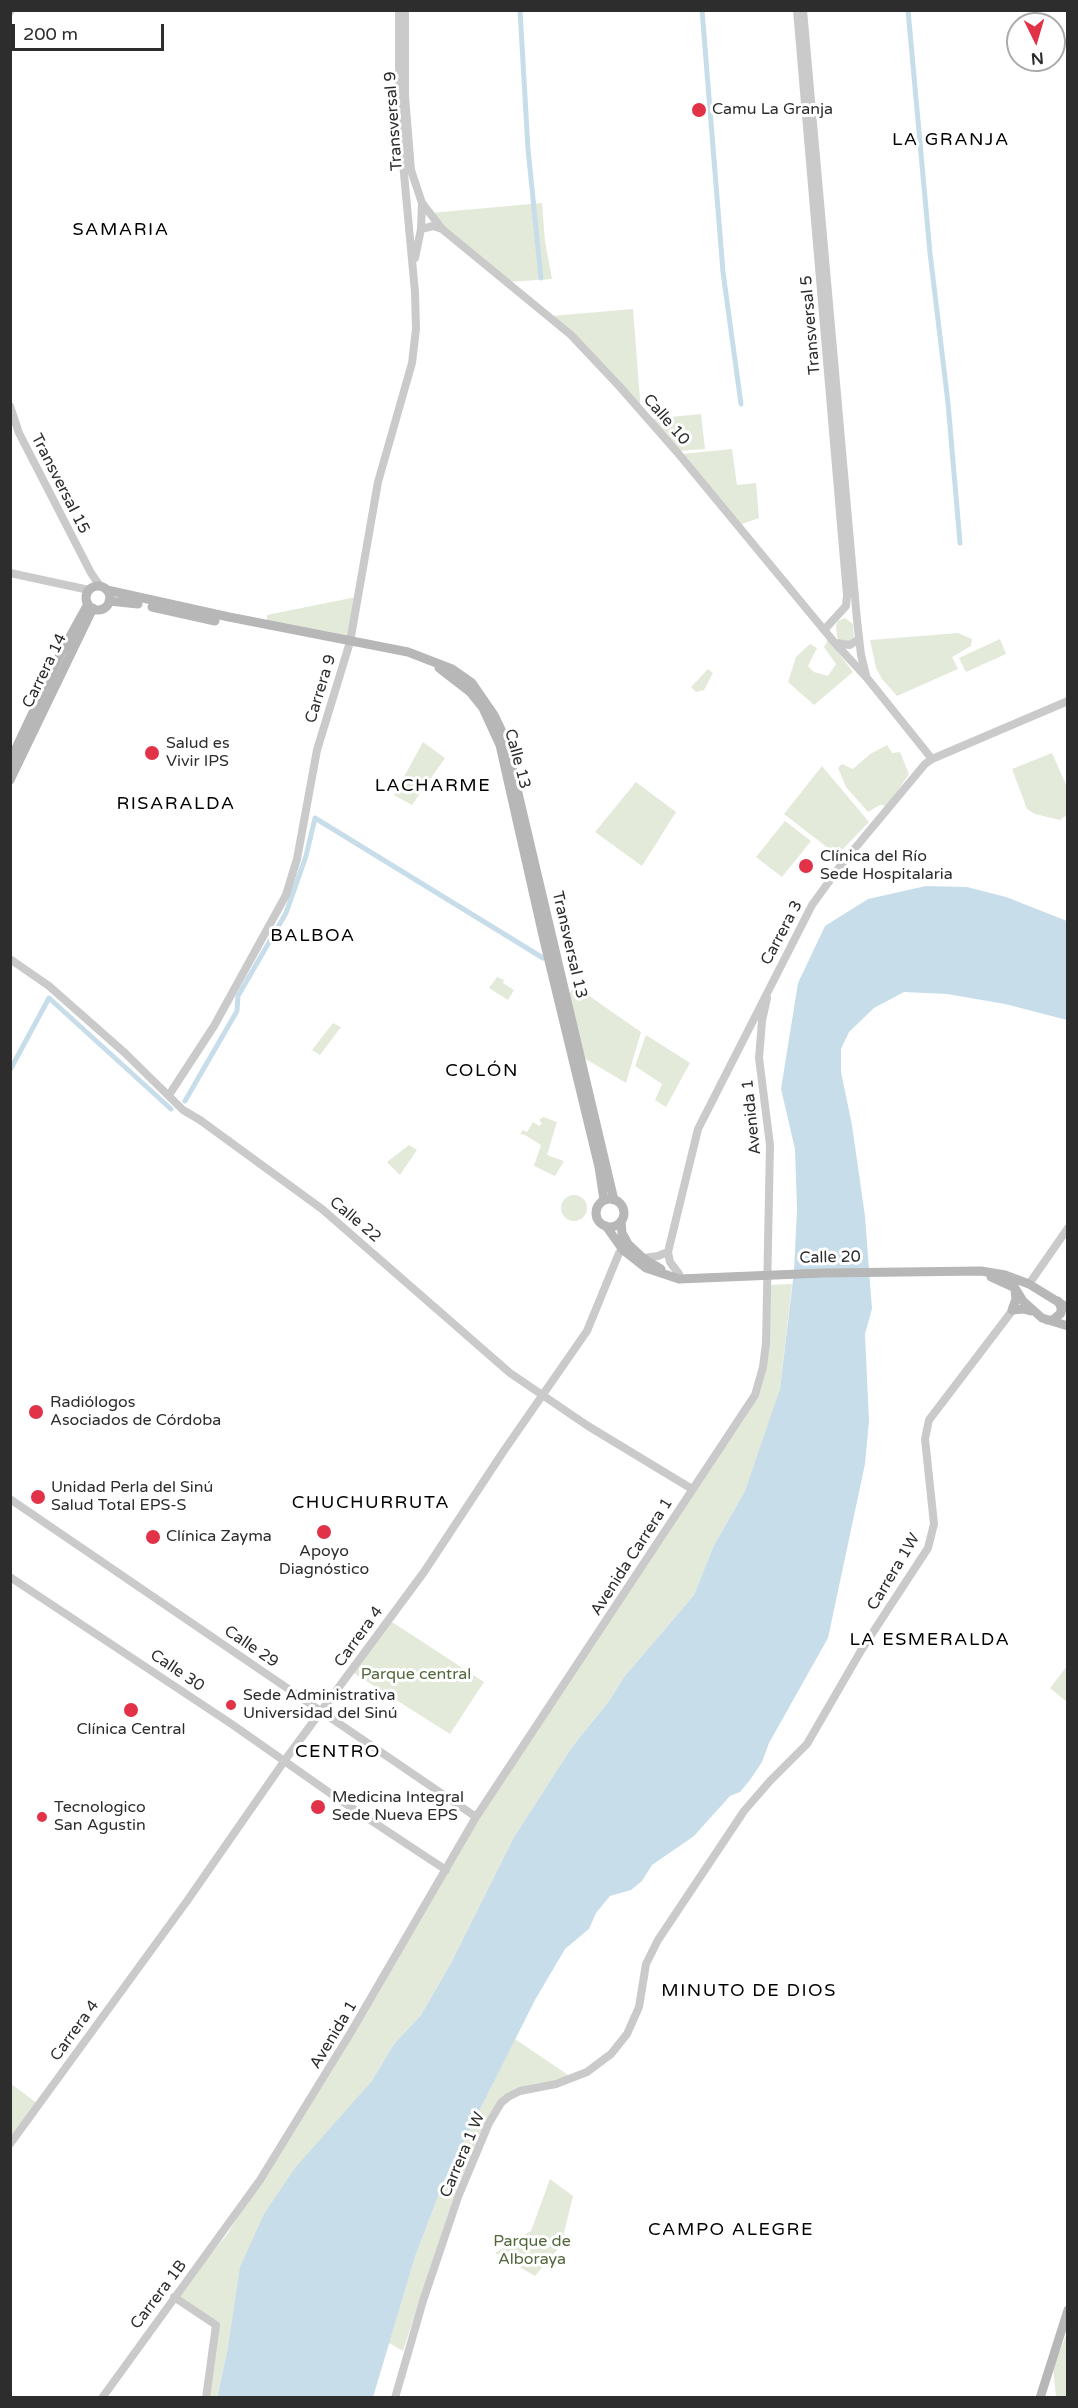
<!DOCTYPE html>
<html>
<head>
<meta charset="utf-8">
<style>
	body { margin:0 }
	#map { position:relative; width:1078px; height:2408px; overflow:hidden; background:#fff; font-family:"Varela Round",sans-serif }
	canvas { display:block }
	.frame { position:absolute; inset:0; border:12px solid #2d2d2d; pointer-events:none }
	.north { position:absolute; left:1006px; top:12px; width:60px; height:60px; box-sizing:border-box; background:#fff; border:2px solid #ababab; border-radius:50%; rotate:175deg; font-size:16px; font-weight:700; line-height:24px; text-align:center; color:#2d2d2d }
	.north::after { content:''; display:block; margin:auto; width:21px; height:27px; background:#e13247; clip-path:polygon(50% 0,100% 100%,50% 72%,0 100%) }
	.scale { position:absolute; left:12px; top:24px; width:152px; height:27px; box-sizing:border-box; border:3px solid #2d2d2d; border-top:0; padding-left:8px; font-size:18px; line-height:21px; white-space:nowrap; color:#2d2d2d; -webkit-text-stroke:4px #fff; paint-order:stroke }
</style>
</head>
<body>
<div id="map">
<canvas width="1078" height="2408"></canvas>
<div class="frame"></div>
<div class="north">N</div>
<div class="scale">200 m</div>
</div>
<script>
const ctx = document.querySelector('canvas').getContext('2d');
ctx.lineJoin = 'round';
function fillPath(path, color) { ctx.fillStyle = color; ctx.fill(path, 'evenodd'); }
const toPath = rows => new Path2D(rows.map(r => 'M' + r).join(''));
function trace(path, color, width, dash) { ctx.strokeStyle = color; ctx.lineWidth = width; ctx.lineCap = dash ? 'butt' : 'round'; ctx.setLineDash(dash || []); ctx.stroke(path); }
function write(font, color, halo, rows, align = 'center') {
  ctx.font = font + ' "Varela Round",sans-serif'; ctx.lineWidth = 6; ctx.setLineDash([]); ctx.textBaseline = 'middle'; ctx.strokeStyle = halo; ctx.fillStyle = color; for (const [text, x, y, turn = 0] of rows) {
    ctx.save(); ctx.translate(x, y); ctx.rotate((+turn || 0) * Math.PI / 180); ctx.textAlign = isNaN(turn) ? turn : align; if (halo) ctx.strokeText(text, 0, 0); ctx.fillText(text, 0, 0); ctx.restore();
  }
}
const green = toPath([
	[542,203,545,241,552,279,507,282,442,229,430,213],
	[633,309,641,412,551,316],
	[701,414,705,449,678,451,650,419],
	[732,449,737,485,756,483,759,518,739,525,682,454],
	[356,597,347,641,267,623,267,615],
	[845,618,853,624,854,637,848,643,839,641,837,637,836,625,838,621],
	[958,633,972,639,971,646,952,657,958,669,897,696,882,679,876,668,870,640],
	[828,639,853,672,814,705,788,682,796,657,810,644,817,648,808,666,814,672,828,676,836,664,824,647],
	[1000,639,1006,654,966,672,959,658],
	[708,669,713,673,704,690,696,692,691,687],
	[423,742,445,758,412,805,394,795],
	[887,745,892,753,900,752,909,774,887,806,880,805,868,812,846,787,838,768,842,764,853,769,870,754],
	[1052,753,1067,787,1067,815,1060,820,1035,814,1027,809,1012,769],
	[822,766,869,822,837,855,784,814],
	[636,782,676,812,642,866,595,832],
	[785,821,811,841,782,877,756,857],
	[497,977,504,980,503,983,514,990,508,1000,489,988],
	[575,986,641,1032,626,1083,584,1058,569,994],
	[333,1023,341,1027,320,1055,312,1050],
	[646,1035,690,1063,666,1107,655,1100,662,1084,635,1066],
	[543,1117,557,1122,547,1155,564,1161,555,1176,534,1166,541,1145,525,1135,520,1134,523,1130,527,1132,533,1122,539,1126,542,1123,539,1120],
	[409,1145,417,1150,400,1175,387,1162],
	'561 1208a13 13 0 1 1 26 0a13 13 0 1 1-26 0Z',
	[792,1284,780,1389,774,1412,745,1491,713,1547,694,1595,624,1677,609,1701,572,1747,514,1837,451,1963,421,2015,394,2044,371,2082,228,2347,217,2397,206,2397,217,2325,176,2296,228,2233,313,2096,478,1819,756,1399,765,1375,768,1285],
	[389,1620,484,1682,450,1734,352,1672],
	[1067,1666,1067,1702,1050,1688],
	[515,2039,571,2077,535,2084,510,2095,488,2122,457,2187,403,2351,389,2343,415,2257,444,2181],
	[10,2083,38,2104,10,2140],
	[550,2179,573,2196,564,2233,566,2239,535,2276,495,2253,531,2231],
	[1067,2333,1067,2397,1056,2397,1053,2367]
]);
const water = toPath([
	[926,886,967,887,1006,897,1067,921,1067,1020,1005,1004,947,994,904,992,874,1008,849,1032,841,1049,841,1072,852,1125,865,1216,872,1309,865,1334,869,1421,865,1464,828,1638,769,1743,762,1762,750,1780,740,1792,730,1796,694,1836,652,1865,642,1881,631,1890,610,1896,596,1913,589,1929,565,1949,535,2000,444,2181,415,2257,373,2397,217,2398,228,2347,240,2267,264,2214,295,2168,371,2082,394,2044,421,2015,451,1963,514,1837,572,1747,609,1701,624,1677,694,1595,713,1547,745,1491,780,1389,794,1271,797,1210,795,1149,781,1089,798,983,825,926,868,899]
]);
const canal = toPath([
	[520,10,528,149,541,278],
	[702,10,723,272,741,404],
	[908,10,930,253,948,403,960,543],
	[10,1070,49,998,171,1109],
	[185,1101,237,1011,238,996,286,913,306,856,315,818,543,958]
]);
const tertiary = toPath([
	[405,10,405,96,411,170,422,203,421,229,415,258],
	[797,10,847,595,846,606,824,630],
	[803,10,857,620,861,655,866,675],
	[10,12,11,10],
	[422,203,442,229,571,335,620,387,677,452,834,642,867,678,932,759],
	[421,229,433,226,442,229],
	[10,406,19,433,91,573,100,586],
	[10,573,89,590],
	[836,643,850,645,859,639],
	[10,959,49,986,125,1053,183,1110,200,1120,322,1209,510,1373,588,1426,692,1489],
	[169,1095,214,1026,286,895,297,859,317,750,350,642,378,482,412,363,416,329,415,292,399,120,399,10],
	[644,1258,658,1256,668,1252],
	[679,1274,670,1262,668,1252,698,1129,812,905,841,865,925,764,932,759,1068,701],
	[1029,1284,1068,1228],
	[10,1499,476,1817],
	[10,1577,233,1725,337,1798,446,1870],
	[10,2144,187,1901,285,1760,424,1572,503,1452,587,1331,619,1253,623,1250],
	[174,2297,216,2325,206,2398],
	[102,2398,260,2180,351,2032,476,1817,755,1395,763,1367,766,1343,770,1145,759,1058,762,1021,767,998],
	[395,2398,423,2301,458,2197,489,2123,501,2103,508,2097,520,2091,556,2084,587,2072,611,2054,627,2034,639,2007,646,1964,658,1940,744,1811,770,1781,807,1744,862,1649,928,1548,934,1524,925,1439,929,1420,1015,1307]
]);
const secondary = toPath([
	'86 598a12 12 0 1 1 24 0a12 12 0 1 1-24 0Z',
	[107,590,229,617,408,652,452,669,472,683,494,715,505,738,614,1200],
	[109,601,138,604],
	[152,607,215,621],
	[439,668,470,692,483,708,500,745,544,940,599,1167,604,1200],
	[10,761,61,653,88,604],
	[10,780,93,608],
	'596 1213a14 14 0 1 1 28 0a14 14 0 1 1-28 0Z',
	[621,1221,622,1233,628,1244,643,1258,661,1269],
	[606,1226,623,1250,646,1268,679,1279,823,1273,981,1271,1005,1275,1029,1284,1068,1308],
	[991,1277,1015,1288,1023,1301,1042,1318,1068,1326],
	[1015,1290,1016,1299,1012,1310,1023,1309,1031,1311],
	[1047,1320,1053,1320,1061,1313,1061,1307,1058,1301],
	[1040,2398,1068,2310]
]);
const markers = [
	[699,110,8,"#e13247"],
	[152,753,8,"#e13247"],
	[806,866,8,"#e13247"],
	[36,1412,8,"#e13247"],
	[38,1497,8,"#e13247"],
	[324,1532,8,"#e13247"],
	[153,1537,8,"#e13247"],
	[231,1705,6,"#e13247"],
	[131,1710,8,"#e13247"],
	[318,1807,8,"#e13247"],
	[42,1817,6,"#e13247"]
];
const poiNames = [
	["Camu La Granja",712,110],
	["Salud es",166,744],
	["Vivir IPS",166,762],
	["Clínica del Río",820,857],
	["Sede Hospitalaria",820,875],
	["Radiólogos",50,1403],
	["Asociados de Córdoba",50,1421],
	["Unidad Perla del Sinú",51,1488],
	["Salud Total EPS-S",51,1506],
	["Clínica Zayma",166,1537],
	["Apoyo",324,1552,"center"],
	["Diagnóstico",324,1570,"center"],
	["Sede Administrativa",243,1696],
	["Universidad del Sinú",243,1714],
	["Clínica Central",131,1730,"center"],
	["Medicina Integral",332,1798],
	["Sede Nueva EPS",332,1816],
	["Tecnologico",54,1808],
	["San Agustin",54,1826]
];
const streetNames = [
	["Transversal 9",394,121,-94],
	["Transversal 5",811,325,-95],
	["Calle 10",666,420,49],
	["Transversal 15",60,484,63],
	["Carrera 14",45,671,-64],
	["Carrera 9",321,689,-73],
	["Calle 13",517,759,75],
	["Carrera 3",782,933,-62],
	["Transversal 13",569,945,77],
	["Avenida 1",752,1117,-96],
	["Calle 22",355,1220,40],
	["Calle 20",830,1258,-1],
	["Avenida Carrera 1",632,1557,-57],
	["Carrera 1W",894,1572,-59],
	["Carrera 4",359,1637,-54],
	["Calle 29",251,1647,34],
	["Calle 30",177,1671,34],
	["Carrera 4",75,2031,-54],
	["Avenida 1",334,2035,-59],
	["Carrera 1 W",463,2155,-67],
	["Carrera 1B",159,2295,-53]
];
const parkNames = [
	["Parque central",416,1675],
	["Parque de",532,2242],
	["Alboraya",532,2260]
];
const neighbourhoodNames = [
	["LA GRANJA",951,140],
	["SAMARIA",121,230],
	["LACHARME",433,786],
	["RISARALDA",176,804],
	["BALBOA",313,936],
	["COLÓN",482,1071],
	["CHUCHURRUTA",371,1503],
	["LA ESMERALDA",930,1640],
	["CENTRO",338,1752],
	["MINUTO DE DIOS",749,1991],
	["CAMPO ALEGRE",731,2230]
];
fillPath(green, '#e4eada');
fillPath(water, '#c7deea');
trace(canal, '#c7deea', 5);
trace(tertiary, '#cacaca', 8);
trace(secondary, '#b7b7b7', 9);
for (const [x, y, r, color] of markers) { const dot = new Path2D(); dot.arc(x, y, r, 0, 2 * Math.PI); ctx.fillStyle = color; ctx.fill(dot); trace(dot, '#fff', 2); }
write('16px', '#2d2d2d', '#fff', poiNames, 'left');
write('16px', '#2d2d2d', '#fff', streetNames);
write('16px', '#52673c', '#fff', parkNames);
ctx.letterSpacing = '1.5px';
write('18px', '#000', '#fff', neighbourhoodNames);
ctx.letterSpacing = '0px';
</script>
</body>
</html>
